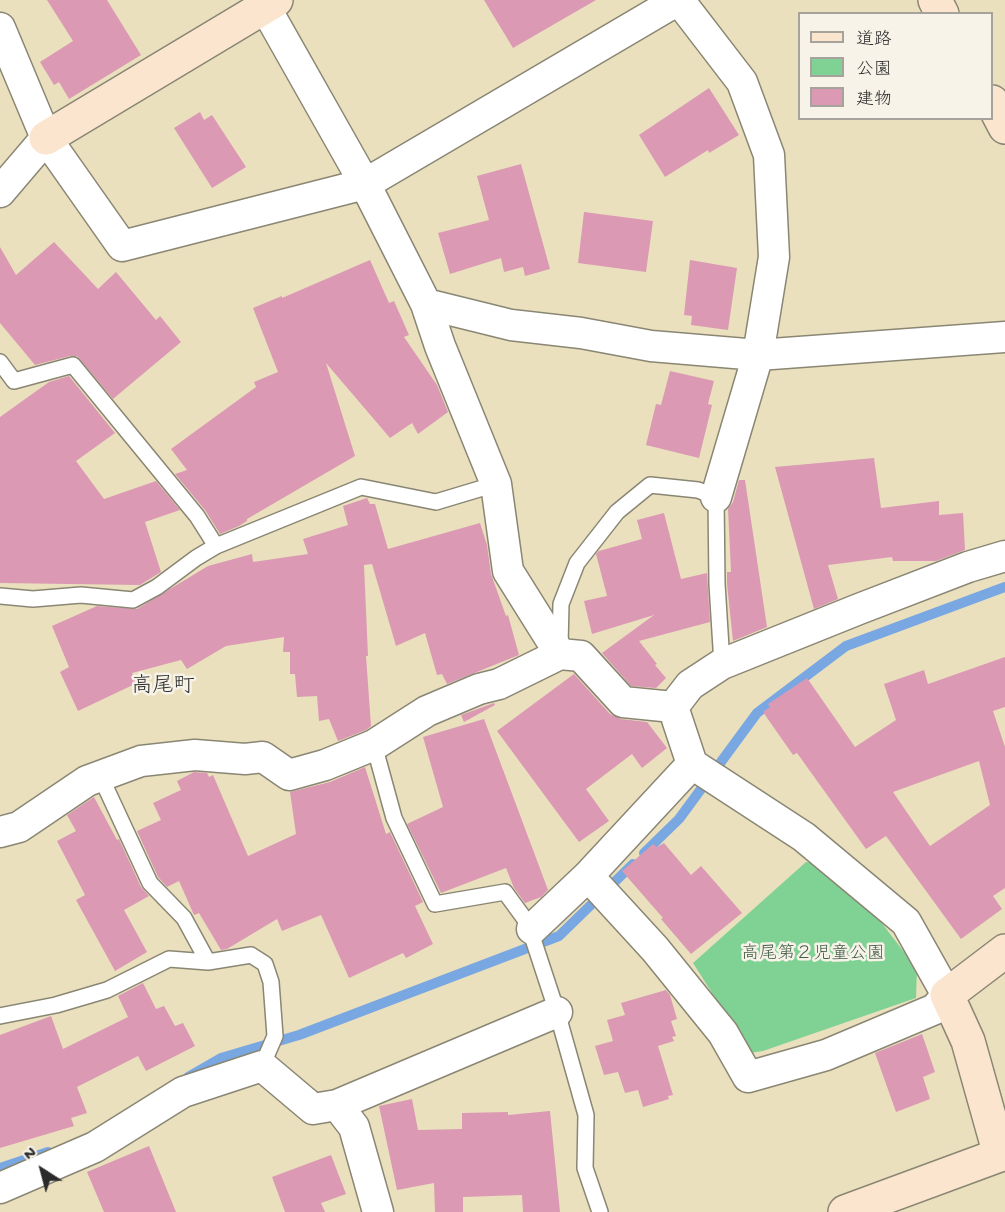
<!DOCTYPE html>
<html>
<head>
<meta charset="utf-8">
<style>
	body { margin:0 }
	#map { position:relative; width:1005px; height:1212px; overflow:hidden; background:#eae0be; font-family:"Gochi Hand","Klee One",sans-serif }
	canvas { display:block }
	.legend { position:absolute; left:798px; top:12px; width:195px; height:108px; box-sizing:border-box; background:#f7f3e8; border:2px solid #a5a39c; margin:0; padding:8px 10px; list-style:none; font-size:18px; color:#2b2b2b }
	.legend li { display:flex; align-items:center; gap:12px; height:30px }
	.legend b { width:30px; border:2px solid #a5a39c }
	.north { position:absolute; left:12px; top:1140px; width:60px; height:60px; -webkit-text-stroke:4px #f7f3e8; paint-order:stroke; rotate:324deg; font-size:16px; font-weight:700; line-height:24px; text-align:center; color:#2b2b2b }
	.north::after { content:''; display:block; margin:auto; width:21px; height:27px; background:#2b2b2b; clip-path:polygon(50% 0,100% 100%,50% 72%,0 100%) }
</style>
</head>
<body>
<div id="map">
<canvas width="1005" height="1212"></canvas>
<ul class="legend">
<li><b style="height:8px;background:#fbe5cf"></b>道路</li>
<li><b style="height:16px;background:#80d294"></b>公園</li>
<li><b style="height:16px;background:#db99b4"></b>建物</li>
</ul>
<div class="north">N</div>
</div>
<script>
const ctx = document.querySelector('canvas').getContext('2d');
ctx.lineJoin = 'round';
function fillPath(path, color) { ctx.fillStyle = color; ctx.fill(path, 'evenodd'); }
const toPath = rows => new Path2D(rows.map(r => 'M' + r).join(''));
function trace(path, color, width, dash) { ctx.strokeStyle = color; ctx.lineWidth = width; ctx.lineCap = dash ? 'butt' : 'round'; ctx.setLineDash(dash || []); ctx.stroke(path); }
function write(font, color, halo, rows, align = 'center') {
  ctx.font = font + ' "Gochi Hand","Klee One",sans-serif'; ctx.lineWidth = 5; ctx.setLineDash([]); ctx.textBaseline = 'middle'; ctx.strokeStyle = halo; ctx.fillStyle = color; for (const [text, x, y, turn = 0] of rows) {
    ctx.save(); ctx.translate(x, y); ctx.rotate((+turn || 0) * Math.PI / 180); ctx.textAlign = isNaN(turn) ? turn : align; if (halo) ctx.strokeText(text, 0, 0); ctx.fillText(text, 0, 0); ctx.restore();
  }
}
const green = toPath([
	[806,862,838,866,917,969,916,998,763,1051,750,1053,693,963]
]);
const stream = toPath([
	[644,853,679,819,757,713,846,646,1005,587],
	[188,1077,221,1058,299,1035,559,936,633,864],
	[0,1168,48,1152]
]);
const building = toPath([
	[47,0,107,0,141,55,69,99,59,82,54,85,40,62,73,41],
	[484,0,596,0,513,48],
	[709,88,739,135,709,153,708,150,665,177,639,135],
	[200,112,204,120,212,115,246,167,212,188,174,128],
	[521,164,550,269,525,276,523,267,504,272,501,258,450,274,438,233,489,220,477,176],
	[584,212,653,221,646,272,578,263],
	[54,242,98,289,116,272,156,320,160,316,181,342,113,399,77,356,70,356,35,365,0,323,0,247,16,275],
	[370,260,389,303,394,301,409,335,404,337,437,385,448,412,418,434,412,423,390,438,326,363,355,456,247,519,247,521,239,526,220,534,205,510,175,474,187,470,171,449,256,387,254,382,278,372,253,308,282,296,282,298],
	[690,260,737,268,728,330,691,325,692,316,684,315],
	[670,371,714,381,708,404,712,405,699,458,646,445,656,404,661,405],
	[69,376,115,433,76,461,104,499,156,481,180,510,145,522,161,572,140,585,0,583,0,417,49,382],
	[874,458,881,508,939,501,939,515,963,513,965,550,936,561,893,561,892,557,828,565,838,599,814,609,775,467],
	[739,480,745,480,767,627,733,641,727,584,727,572,731,572,728,509,733,502],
	[367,498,370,504,375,504,388,549,480,523,487,545,491,574,506,616,508,615,519,655,447,684,442,674,437,675,425,633,396,646,372,564,364,565,368,656,366,656,371,726,366,730,338,741,329,719,319,721,317,696,297,697,295,674,290,674,290,652,283,652,284,637,226,646,187,669,181,660,132,673,137,683,78,711,60,672,69,667,52,626,97,606,137,609,208,566,252,554,253,562,308,554,303,539,348,525,343,506],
	[664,513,681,579,707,573,710,622,639,641,657,664,655,665,666,678,656,688,631,686,602,653,654,615,592,634,584,601,607,596,596,554,599,551,642,539,637,520],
	[1005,657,1005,707,993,711,1005,747,1005,888,993,896,1002,909,961,939,886,836,866,849,797,753,793,755,763,712,770,707,768,704,807,678,855,747,896,720,884,684,924,670,928,684],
	[979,761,990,805,930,846,893,792],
	[574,674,610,714,621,719,647,722,667,748,642,768,632,754,586,789,609,821,579,842,497,731],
	[494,703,495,705,464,722,461,715],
	[484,719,548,890,541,897,525,903,514,888,506,868,441,893,407,824,443,807,423,737],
	[365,767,386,834,390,832,423,902,415,906,433,944,406,958,403,953,349,978,321,915,282,931,277,919,227,949,221,950,199,913,194,915,179,881,167,887,158,877,137,831,161,820,153,803,181,790,177,781,194,772,207,773,209,777,213,775,248,856,296,834,290,792,330,782],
	[94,797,117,840,119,839,141,887,149,896,124,910,147,952,115,971,76,900,85,895,57,841,76,831,67,815],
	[664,843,691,875,701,866,742,913,691,954,661,919,663,918,622,871,653,844,657,847],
	[143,983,156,1009,164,1006,175,1026,183,1023,195,1046,146,1071,138,1056,77,1087,87,1113,71,1118,74,1126,0,1148,0,1035,51,1016,63,1049,128,1017,118,996],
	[666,990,670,995,677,1019,671,1021,676,1036,672,1037,674,1041,658,1046,673,1095,668,1096,669,1099,643,1107,638,1090,625,1093,618,1072,604,1075,595,1046,613,1041,607,1020,625,1015,621,1003],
	[922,1034,935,1072,923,1077,930,1099,896,1112,875,1053],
	[412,1099,418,1130,462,1129,462,1113,508,1112,508,1115,550,1111,560,1212,523,1212,522,1195,463,1197,463,1212,435,1212,434,1183,397,1190,379,1106],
	[149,1146,176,1212,104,1212,87,1172],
	[331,1155,346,1194,321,1203,325,1212,285,1212,272,1177]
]);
const lane = toPath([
	[0,362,14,381,73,365,197,516,216,546],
	[0,596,33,599,81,595,133,600,157,587,196,558,216,546,361,487,436,502,496,484],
	[560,645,561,604,577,563,617,512,650,485,698,490,716,497,717,584,722,664],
	[374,745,394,818,435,904,505,892,532,929,531,933,557,1012,586,1115,585,1168,600,1212],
	[90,782,105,786,150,883,184,918,208,962],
	[0,1016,56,1005,107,990,169,959,208,962,251,955,265,964,271,982,275,1036,262,1066]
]);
const street = toPath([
	[679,0,742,82,769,155,774,257,758,355,716,497],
	[265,7,365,184,426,304,440,346,496,484,508,571,560,654],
	[0,28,46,138,122,246,365,184,678,0],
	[0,192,46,138],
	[426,304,511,325,581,333,651,346,758,355,1005,337],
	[673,707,690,685,722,664,859,609,968,567,1005,556],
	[0,832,19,827,87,781,141,761,195,755,245,759,263,757,289,775,325,765,374,745,427,711,479,689,499,684,560,654,581,656,623,702,673,707,692,764,804,837,906,922,947,995,935,1009,826,1055,748,1077,723,1033,655,949,588,876],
	[532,929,588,876,692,764],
	[337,1105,557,1012],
	[0,1188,95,1147,183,1092,262,1066,313,1109,337,1105,354,1127,378,1212]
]);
const secondary = toPath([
	[935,0,942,14],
	[992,102,1005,127],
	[46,138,276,0],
	[1000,1155,968,1041,947,995,1005,951],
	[845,1212,1005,1153]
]);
const parkNames = [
	["高尾第２児童公園",813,955]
];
const quarterNames = [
	["高尾町",163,688]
];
fillPath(green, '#80d294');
trace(stream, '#79a7e2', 10);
fillPath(building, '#db99b4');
trace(lane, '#8a8674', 18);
trace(street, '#8a8674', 33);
trace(secondary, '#8a8674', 36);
trace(lane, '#fff', 15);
trace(street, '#fff', 30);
trace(secondary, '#fbe5cf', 33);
write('18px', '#445d4a', '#f7f3e8', parkNames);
write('21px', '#2b2b2b', '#f7f3e8', quarterNames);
</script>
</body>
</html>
